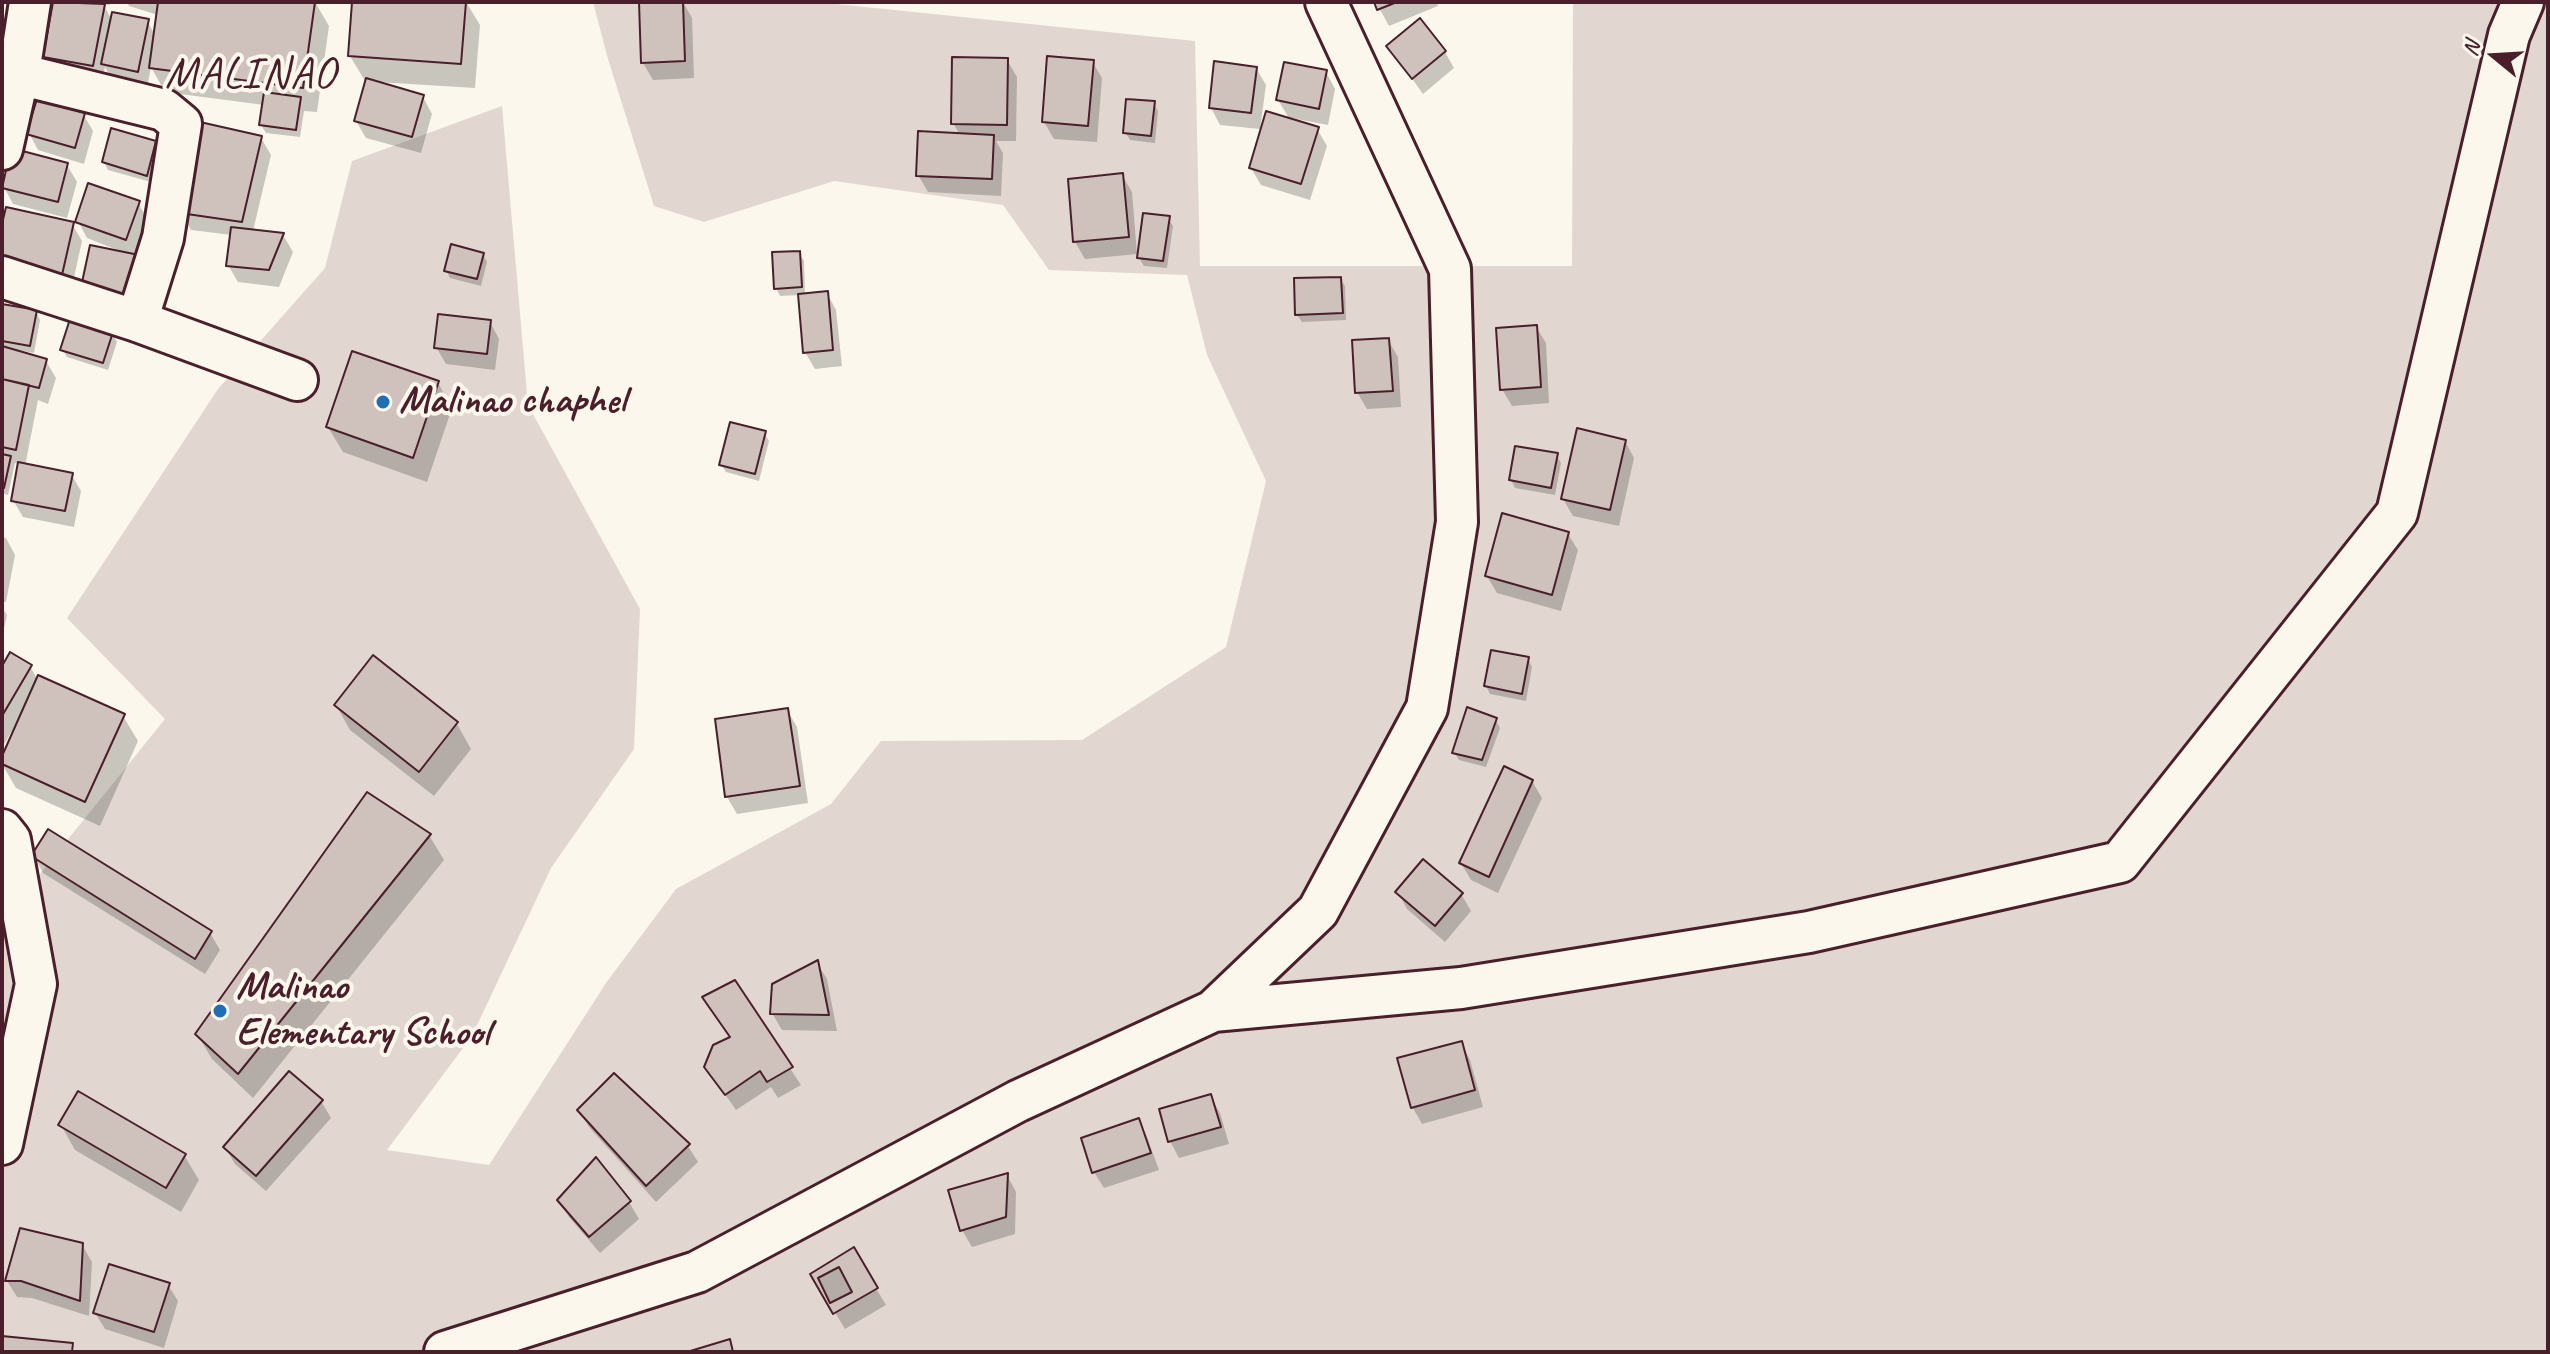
<!DOCTYPE html>
<html>
<head>
<meta charset="utf-8">
<style>
	body { margin:0 }
	#map { position:relative; width:2550px; height:1354px; overflow:hidden; background:#fbf7ec; font-family:Caveat,sans-serif }
	canvas { display:block }
	.frame { position:absolute; inset:0; border:4px solid #4a1f2b; pointer-events:none }
	.north { position:absolute; left:2454px; top:16px; width:80px; height:80px; -webkit-text-stroke:6px #fbf7ec; paint-order:stroke; rotate:288deg; font-size:22px; font-weight:700; line-height:32px; text-align:center; color:#4a1f2b }
	.north::after { content:''; display:block; margin:auto; width:28px; height:36px; background:#4a1f2b; clip-path:polygon(50% 0,100% 100%,50% 72%,0 100%) }
</style>
</head>
<body>
<div id="map">
<canvas width="2550" height="1354"></canvas>
<div class="frame"></div>
<div class="north">N</div>
</div>
<script>
const ctx = document.querySelector('canvas').getContext('2d');
ctx.lineJoin = 'round';
function fillPath(path, color) { ctx.fillStyle = color; ctx.fill(path, 'evenodd'); }
const toPath = rows => new Path2D(rows.map(r => 'M' + r).join(''));
function trace(path, color, width, dash) { ctx.strokeStyle = color; ctx.lineWidth = width; ctx.lineCap = dash ? 'butt' : 'round'; ctx.setLineDash(dash || []); ctx.stroke(path); }
function write(font, color, halo, rows, align = 'center') {
  ctx.font = font + ' Caveat,sans-serif'; ctx.lineWidth = 8; ctx.setLineDash([]); ctx.textBaseline = 'middle'; ctx.strokeStyle = halo; ctx.fillStyle = color; for (const [text, x, y, turn = 0] of rows) {
    ctx.save(); ctx.translate(x, y); ctx.rotate((+turn || 0) * Math.PI / 180); ctx.textAlign = isNaN(turn) ? turn : align; if (halo) ctx.strokeText(text, 0, 0); ctx.fillText(text, 0, 0); ctx.restore();
  }
}
const green = toPath([
	[593,2,817,2,1195,41,1200,266,1572,266,1573,2,2548,2,2548,1352,2,1352,2,921,165,719,67,618,218,389,325,268,352,161,502,106,528,405,640,609,634,749,551,868,472,1036,387,1150,489,1165,606,983,676,889,831,804,881,741,1082,740,1226,647,1266,481,1207,355,1187,275,1049,270,1003,205,834,181,704,222,654,206,608,59]
]);
const shadow = toPath([
	[55,2,110,2,110,5,103,4,112,20,147,21,155,35,158,15,129,6,127,2,315,2,329,26,317,112,304,111,300,137,266,133,261,125,264,105,165,92,151,67,147,88,113,81,105,67,102,82,55,73,45,57],
	[354,2,466,2,480,25,475,88,377,82,423,97,432,114,421,153,366,138,356,121,368,81,365,81,350,56],
	[683,2,692,18,694,78,653,80,643,63],
	[1376,2,1437,2,1438,6,1389,26],
	[1389,46,1445,52,1454,68,1423,94],
	[1007,60,1017,77,1016,141,996,141,1003,153,1001,196,928,192,918,175,960,135,953,123],
	[1092,61,1102,78,1097,142,1054,139,1044,122],
	[1256,68,1266,85,1260,129,1220,125,1211,108],
	[1326,72,1335,89,1328,125,1291,118,1290,120,1317,129,1327,146,1310,200,1261,185,1251,168,1290,120,1278,100],
	[1154,103,1158,111,1155,143,1130,140,1125,132],
	[83,114,93,131,84,164,38,150,29,133],
	[261,138,271,155,253,231,283,235,293,252,279,287,238,282,228,265,232,235,191,230,182,213],
	[155,143,160,151,151,182,108,170,104,162],
	[67,165,77,182,67,218,13,204,4,187],
	[1122,175,1132,192,1137,254,1085,259,1075,242],
	[138,203,148,220,135,257,87,238,78,221],
	[1168,218,1173,226,1167,268,1144,266,1139,258],
	[72,224,82,241,71,291,2,233],
	[799,253,804,261,805,295,827,293,836,310,842,366,815,369,805,352,800,295,780,296,776,288],
	[483,254,487,262,481,286,450,278,446,270],
	[1340,279,1345,286,1346,320,1302,322,1297,315],
	[2,306,36,312,40,320,34,353,22,351,21,354,46,361,56,378,48,404,38,400,25,466,71,474,81,491,74,527,23,517,13,500,20,464,15,463,8,495,2,493],
	[490,322,499,339,495,370,446,364,436,347],
	[1536,327,1546,343,1549,403,1512,406,1502,389],
	[112,334,117,342,108,370,67,357,63,350],
	[1388,340,1398,357,1401,407,1367,409,1357,392],
	[438,383,452,408,427,482,343,452,328,427],
	[764,433,769,441,759,481,726,472,721,464],
	[1625,441,1634,458,1619,526,1573,516,1563,499],
	[1556,455,1561,463,1555,495,1515,488,1511,480],
	[1568,534,1578,550,1561,611,1497,593,1487,576],
	[2,537,6,538,15,555,6,602,2,602],
	[2,607,7,615,2,638],
	[1528,659,1532,667,1526,701,1490,694,1486,686],
	[30,666,38,681,123,716,138,741,100,826,16,788,2,764,17,729,14,727,2,748,2,670],
	[336,705,457,724,471,749,434,796,350,730],
	[787,710,797,727,808,803,737,814,727,797,717,721],
	[1496,720,1500,728,1486,767,1459,760,1454,752],
	[1532,781,1542,798,1498,893,1471,880,1461,863],
	[429,835,444,860,253,1098,212,1059,197,1034],
	[34,856,210,933,220,950,205,974,43,873],
	[1398,892,1461,894,1471,911,1445,942,1407,909],
	[817,963,827,979,837,1031,782,1030,772,1013],
	[734,983,801,1085,778,1098,771,1087,736,1110,706,1067,731,1038],
	[1461,1043,1470,1060,1483,1107,1422,1124,1413,1108,1399,1060],
	[1210,1096,1220,1113,1229,1144,1179,1158,1170,1141],
	[321,1101,331,1118,266,1191,235,1164,225,1147],
	[579,1110,688,1146,698,1162,656,1202,589,1127],
	[1138,1121,1147,1137,1159,1170,1104,1188,1094,1172],
	[61,1125,184,1155,199,1180,181,1212,75,1150],
	[1007,1175,1016,1192,1015,1234,972,1247,962,1230],
	[559,1200,629,1202,639,1219,600,1253,569,1217],
	[82,1245,92,1262,89,1316,32,1298,17,1297,7,1281],
	[853,1250,886,1305,845,1329,812,1274],
	[168,1285,178,1301,164,1348,105,1329,95,1313]
]);
const building = toPath([
	[53,2,105,4,93,66,43,57,53,2],
	[158,2,315,2,303,88,149,68,158,2],
	[352,2,466,2,461,64,348,56,352,2],
	[639,2,683,2,685,61,641,63,639,2],
	[1374,2,1397,2,1377,10,1374,2],
	[112,12,149,19,138,72,101,64,112,12],
	[1420,18,1446,51,1412,79,1386,46,1420,18],
	[1047,56,1094,60,1088,126,1042,122,1047,56],
	[952,57,1008,58,1007,125,951,124,952,57],
	[1214,61,1257,67,1251,113,1209,108,1214,61],
	[1284,62,1327,70,1319,109,1276,100,1284,62],
	[366,78,424,95,412,137,354,121,366,78],
	[264,92,301,97,296,130,259,125,264,92],
	[37,99,85,113,75,148,26,134,37,99],
	[1126,99,1155,101,1151,136,1123,133,1126,99],
	[1266,111,1319,127,1301,184,1249,168,1266,111],
	[200,122,262,136,242,222,180,213,200,122],
	[111,128,156,141,147,176,102,162,111,128],
	[918,131,994,135,992,179,916,176,918,131],
	[11,148,68,163,58,202,2,188,11,148],
	[1123,173,1129,237,1073,242,1068,179,1123,173],
	[88,183,140,201,126,240,75,222,88,183],
	[6,207,74,222,62,275,2,260,2,224,6,207],
	[1143,213,1170,216,1163,261,1137,258,1143,213],
	[231,227,284,233,269,270,226,266,231,227],
	[451,244,484,253,477,279,444,271,451,244],
	[90,245,139,255,131,298,81,287,90,245],
	[800,251,802,287,774,289,772,252,800,251],
	[1341,277,1343,313,1295,315,1294,278,1341,277],
	[828,291,833,350,803,353,798,294,828,291],
	[2,304,37,310,30,346,2,341,2,304],
	[438,314,491,320,487,354,434,348,438,314],
	[70,319,113,332,103,363,60,350,70,319],
	[1537,325,1541,387,1500,390,1496,328,1537,325],
	[1389,338,1393,391,1355,393,1352,340,1389,338],
	[2,346,47,359,39,388,2,379,2,346],
	[352,351,439,381,413,458,326,427,352,351],
	[2,379,29,385,16,450,2,447,2,379],
	[730,422,766,431,755,474,719,465,730,422],
	[1577,428,1626,440,1610,510,1561,499,1577,428],
	[1515,446,1558,453,1551,488,1509,480,1515,446],
	[2,454,11,456,4,488,2,487,2,454],
	[18,462,73,473,65,511,11,501,18,462],
	[1502,513,1569,532,1552,595,1485,576,1502,513],
	[1491,650,1529,657,1522,694,1484,686,1491,650],
	[10,652,32,665,2,716,2,666,10,652],
	[373,655,458,722,419,772,334,705,373,655],
	[38,675,125,714,85,802,2,764,2,756,38,675],
	[1467,707,1497,718,1482,760,1452,753,1467,707],
	[788,708,800,786,725,797,715,719,788,708],
	[1504,766,1533,780,1489,877,1459,863,1504,766],
	[367,792,431,834,238,1074,195,1034,367,792],
	[48,829,212,931,195,959,31,856,48,829],
	[1423,859,1463,893,1435,926,1395,892,1423,859],
	[818,960,829,1015,770,1014,772,984,818,960],
	[735,980,793,1067,767,1082,760,1071,725,1095,704,1067,713,1045,730,1037,702,997,735,980],
	[1462,1041,1475,1090,1411,1108,1397,1058,1462,1041],
	[289,1071,323,1100,256,1176,223,1147,289,1071],
	[614,1073,690,1144,646,1186,577,1110,614,1073],
	[78,1091,186,1154,166,1188,58,1125,78,1091],
	[1211,1094,1221,1127,1168,1142,1159,1109,1211,1094],
	[1139,1118,1151,1153,1092,1173,1081,1138,1139,1118],
	[596,1157,631,1201,589,1237,557,1200,596,1157],
	[1008,1173,1006,1217,960,1231,948,1190,1008,1173],
	[20,1228,83,1243,80,1301,21,1281,5,1281,20,1228],
	[854,1247,878,1288,833,1314,810,1274,854,1247],
	[109,1264,170,1283,154,1332,93,1313,109,1264],
	[839,1267,852,1292,830,1303,818,1278,839,1267],
	[2,1336,73,1343,72,1352,2,1352,2,1336],
	[730,1339,733,1352,687,1352,730,1339]
]);
const street = toPath([
	[2,70,164,110,181,124,163,238,137,321],
	[2,149,19,73,30,2],
	[2,277,137,321,297,380],
	[2,830,10,840,36,984,2,1144],
	[1213,1011,1461,988,1809,932,2120,862,2397,513,2509,35,2523,2],
	[445,1352,697,1272,1018,1101,1213,1011,1318,911,1427,708,1457,522,1450,269,1326,2]
]);
const markers = [
	[383,402,8,"#1f6fb2"],
	[220,1011,8,"#1f6fb2"]
];
const poiNames = [
	["Malinao chaphel",399,402],
	["Malinao",236,988],
	["Elementary School",236,1034]
];
const quarterNames = [
	["MALINAO",251,75]
];
fillPath(green, '#e2d7d0');
fillPath(shadow, '#0003');
fillPath(building, '#cfc2bc');
trace(building, '#4a1f2b', 2);
trace(street, '#4a1f2b', 46);
trace(street, '#fbf7ec', 40);
for (const [x, y, r, color] of markers) { const dot = new Path2D(); dot.arc(x, y, r, 0, 2 * Math.PI); ctx.fillStyle = color; ctx.fill(dot); trace(dot, '#fbf7ec', 3); }
write('bold 40px', '#4a1f2b', '#fbf7ec', poiNames, 'left');
ctx.letterSpacing = '2px';
write('44px', '#4a1f2b', '#fbf7ec', quarterNames);
ctx.letterSpacing = '0px';
</script>
</body>
</html>
